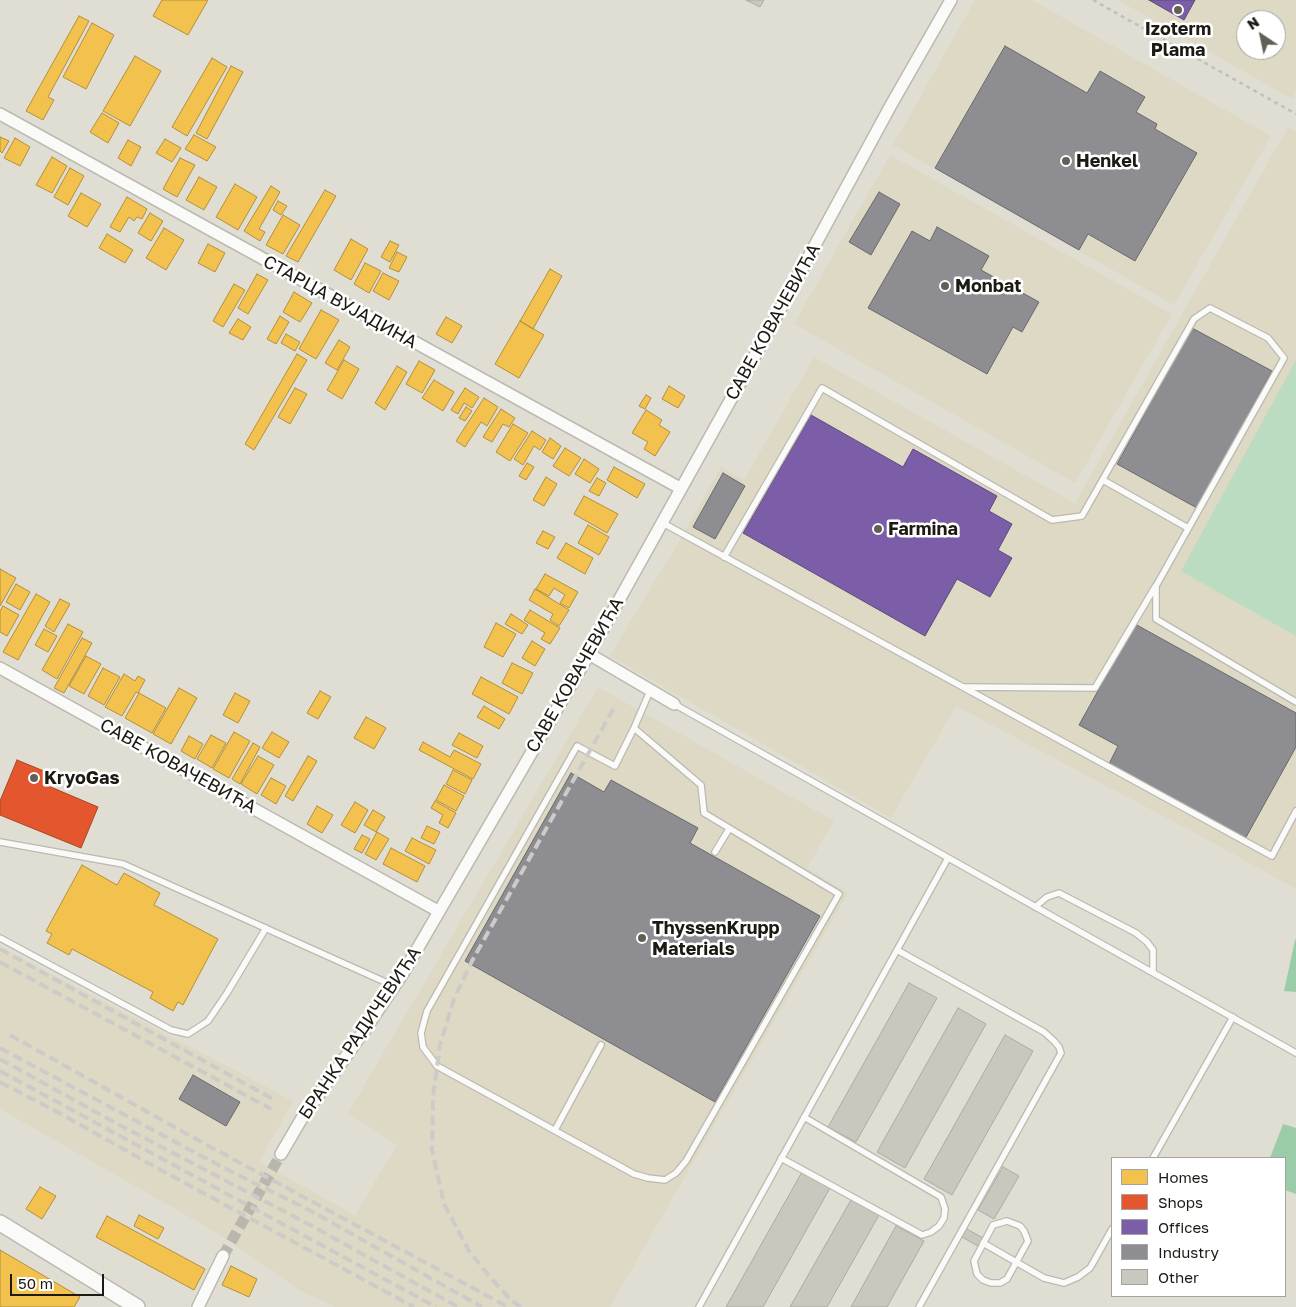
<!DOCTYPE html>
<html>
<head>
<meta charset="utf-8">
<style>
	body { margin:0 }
	#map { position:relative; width:1296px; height:1307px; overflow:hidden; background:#e0ded3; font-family:"Golos Text",sans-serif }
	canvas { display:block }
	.legend { position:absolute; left:1111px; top:1157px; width:175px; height:140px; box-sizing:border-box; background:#fff; border:1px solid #a4a3a1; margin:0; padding:6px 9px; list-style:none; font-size:15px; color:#1c1a13 }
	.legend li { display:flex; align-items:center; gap:10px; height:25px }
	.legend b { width:25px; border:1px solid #a4a3a1 }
	.north { position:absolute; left:1236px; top:10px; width:50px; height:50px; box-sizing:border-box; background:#fff; border:1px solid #a4a3a1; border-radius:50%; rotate:326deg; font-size:14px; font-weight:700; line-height:20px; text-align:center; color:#1c1a13 }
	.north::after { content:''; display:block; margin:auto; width:18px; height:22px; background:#615f56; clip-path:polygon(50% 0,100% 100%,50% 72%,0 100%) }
	.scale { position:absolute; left:10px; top:1274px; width:94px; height:22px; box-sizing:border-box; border:2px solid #1c1a13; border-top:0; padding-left:6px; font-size:15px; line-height:18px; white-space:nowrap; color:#1c1a13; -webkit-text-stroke:4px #fff; paint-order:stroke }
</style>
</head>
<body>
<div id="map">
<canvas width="1296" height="1307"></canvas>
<ul class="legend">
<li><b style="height:14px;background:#f2c14e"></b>Homes</li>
<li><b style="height:14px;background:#e4572e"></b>Shops</li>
<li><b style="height:14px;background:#7b5ea7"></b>Offices</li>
<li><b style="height:14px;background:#8d8d92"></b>Industry</li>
<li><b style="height:14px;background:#c9c7be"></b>Other</li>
</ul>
<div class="north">N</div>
<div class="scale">50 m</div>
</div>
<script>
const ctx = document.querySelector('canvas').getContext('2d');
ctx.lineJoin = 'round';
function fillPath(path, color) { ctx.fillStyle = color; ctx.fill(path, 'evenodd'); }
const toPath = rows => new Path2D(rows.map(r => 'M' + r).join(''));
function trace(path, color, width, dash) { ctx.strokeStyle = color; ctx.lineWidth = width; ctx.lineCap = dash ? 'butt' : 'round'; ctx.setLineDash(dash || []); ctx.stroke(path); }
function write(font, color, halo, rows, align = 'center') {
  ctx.font = font + ' "Golos Text",sans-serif'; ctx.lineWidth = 5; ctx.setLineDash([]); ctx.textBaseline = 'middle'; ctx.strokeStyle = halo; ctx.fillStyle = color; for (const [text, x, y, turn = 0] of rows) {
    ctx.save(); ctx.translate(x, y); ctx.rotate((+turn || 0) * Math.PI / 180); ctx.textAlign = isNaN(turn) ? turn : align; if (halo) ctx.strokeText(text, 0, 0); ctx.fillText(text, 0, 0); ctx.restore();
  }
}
const built = toPath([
	[975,0,1032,0,1271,136,1174,305,893,145],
	[1118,0,1296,0,1296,92,1292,99],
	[1246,20,1276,20,1276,50,1246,50],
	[1288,127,1296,131,1296,889,1197,834,956,706,891,818,610,656,678,543,721,467,744,480,814,357,1075,503],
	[890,155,1172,314,1075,483,794,324],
	[598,687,834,821,807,868,848,893,610,1307,335,1307,299,1290,219,1234,0,1109,0,947,293,1101,259,1162,355,1215,397,1145,348,1113]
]);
const green = toPath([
	[1296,360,1296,636,1181,571]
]);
const forest = toPath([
	[1296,939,1296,992,1284,991,1295,940],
	[1283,1124,1296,1128,1296,1194,1285,1190,1285,1158,1270,1158]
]);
const homes = toPath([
	[162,0,208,0,188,35,153,16,162,0],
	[79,16,89,21,48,97,54,100,43,120,26,111,79,16],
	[92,23,114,35,86,89,63,77,92,23],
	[135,56,161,71,130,126,103,111,135,56],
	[212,58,227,67,187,136,172,127,212,58],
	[231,66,243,72,207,139,196,133,231,66],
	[102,113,119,123,108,143,90,132,102,113],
	[194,135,216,147,207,161,185,149,194,135],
	[0,137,9,141,2,153,0,151,0,137],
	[15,138,30,147,20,166,4,158,15,138],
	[165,139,181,148,172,162,156,153,165,139],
	[128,140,141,147,131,166,118,158,128,140],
	[52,157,67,166,52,193,36,185,52,157],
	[180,158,195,165,177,197,163,189,180,158],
	[70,168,84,176,68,205,54,197,70,168],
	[199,177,217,187,204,210,186,200,199,177],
	[235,184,257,197,238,230,216,217,235,184],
	[271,186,280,192,259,229,265,232,260,241,244,231,271,186],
	[325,190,336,196,298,262,286,256,325,190],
	[81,193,101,204,87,227,68,216,81,193],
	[127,197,147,209,142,219,137,217,134,221,129,217,120,232,110,227,127,197],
	[278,201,287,206,281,215,273,210,278,201],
	[150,213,163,221,151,241,138,233,150,213],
	[283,215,300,225,283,254,266,245,283,215],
	[164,228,184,240,166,270,146,258,164,228],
	[107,234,133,250,125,263,99,248,107,234],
	[351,239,368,249,351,280,334,270,351,239],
	[390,241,399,245,390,262,381,257,390,241],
	[208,244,225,253,215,272,198,263,208,244],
	[397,252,407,257,399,272,389,268,397,252],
	[365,263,381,271,369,293,354,284,365,263],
	[550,269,562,276,533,329,520,321,550,269],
	[383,273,399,281,389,300,373,291,383,273],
	[257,274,268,280,248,314,238,308,257,274],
	[234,284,245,290,223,327,213,321,234,284],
	[294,292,312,303,300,322,283,312,294,292],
	[321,310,339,320,316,359,299,349,321,310],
	[280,316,289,322,276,344,267,339,280,316],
	[446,317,462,326,452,343,436,334,446,317],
	[238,319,251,327,243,340,229,333,238,319],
	[520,321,544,335,519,378,495,364,520,321],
	[286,334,300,342,295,351,281,343,286,334],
	[339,340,350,347,337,370,325,363,339,340],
	[297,354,307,360,254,450,245,444,297,354],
	[344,360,359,369,342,399,327,390,344,360],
	[419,361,435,370,422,393,406,384,419,361],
	[397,366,407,372,385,410,375,403,397,366],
	[434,380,454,392,443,411,422,398,434,380],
	[669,386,685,396,678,408,662,399,669,386],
	[295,388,307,394,290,424,278,417,295,388],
	[465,388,479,397,472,408,464,403,458,414,451,410,465,388],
	[646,395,651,398,645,409,639,406,646,395],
	[484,398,498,407,487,426,481,422,465,447,456,441,484,398],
	[466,407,472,411,465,421,459,418,466,407],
	[501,409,515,418,509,427,503,424,492,442,483,437,501,409],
	[646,410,662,420,659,425,670,432,655,456,644,449,648,442,632,433,646,410],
	[513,424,528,433,510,461,496,452,513,424],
	[532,431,546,440,540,450,534,446,523,465,514,459,532,431],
	[550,438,561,446,553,459,542,452,550,438],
	[565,448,581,458,569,476,553,466,565,448],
	[584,459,599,469,590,483,575,474,584,459],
	[527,463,534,467,526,480,519,476,527,463],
	[614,467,645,484,637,498,607,480,614,467],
	[546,477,557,484,544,506,533,500,546,477],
	[597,478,606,483,599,496,589,491,597,478],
	[584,496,618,514,607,533,574,514,584,496],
	[588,525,609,537,599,555,578,543,588,525],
	[543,531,555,537,548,549,536,543,543,531],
	[566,543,593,558,585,574,557,558,566,543],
	[0,569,16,578,0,606,0,569],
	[545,574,578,592,569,608,560,603,565,595,554,588,549,596,536,589,545,574],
	[16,584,30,592,20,610,6,602,16,584],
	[535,589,569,610,559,626,550,620,553,614,529,600,535,589],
	[36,594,50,602,18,660,3,652,36,594],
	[60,599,70,604,54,632,45,626,60,599],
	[3,606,19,615,7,636,0,632,0,611,3,606],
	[530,610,560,628,550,644,541,639,545,633,524,620,530,610],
	[511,614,528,625,522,634,505,624,511,614],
	[496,623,516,634,503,657,484,647,496,623],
	[68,624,83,632,57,679,42,670,68,624],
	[44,629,57,636,48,652,35,645,44,629],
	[82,638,92,643,64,693,54,688,82,638],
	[532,641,545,649,535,666,522,658,532,641],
	[86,656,101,664,84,694,69,686,86,656],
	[512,663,533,673,522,694,502,683,512,663],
	[103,668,120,677,104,705,88,696,103,668],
	[124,674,135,681,138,676,145,680,138,693,136,692,122,716,105,707,124,674],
	[481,677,518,697,509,714,472,694,481,677],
	[179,688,197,698,171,744,153,734,179,688],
	[320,691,331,697,318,719,307,713,320,691],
	[139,693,166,708,152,733,125,718,139,693],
	[235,693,250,701,238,723,223,715,235,693],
	[484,706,505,719,499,729,477,717,484,706],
	[366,717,386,728,374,749,354,738,366,717],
	[234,732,250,741,229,778,213,769,234,732],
	[272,732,289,742,279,758,262,748,272,732],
	[459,733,483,746,477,758,452,745,459,733],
	[211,735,226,743,212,768,197,759,211,735],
	[189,736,203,744,195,759,181,751,189,736],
	[423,742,450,757,454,750,481,764,473,779,419,750,423,742],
	[253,743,260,747,240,784,232,779,253,743],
	[258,756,274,765,257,794,241,784,258,756],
	[308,756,317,761,293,801,285,796,308,756],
	[453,770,472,780,465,794,446,784,453,770],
	[271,778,286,786,276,804,261,795,271,778],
	[444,785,464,796,456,811,436,800,444,785],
	[435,801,456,813,448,828,439,823,443,815,431,808,435,801],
	[355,802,368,810,355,833,341,825,355,802],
	[317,806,333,815,322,833,307,824,317,806],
	[373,810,385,817,376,832,364,825,373,810],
	[427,826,440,832,434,844,421,838,427,826],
	[377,832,389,839,376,860,365,854,377,832],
	[362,835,370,839,362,853,354,849,362,835],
	[412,838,436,850,429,864,405,851,412,838],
	[391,848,425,866,417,882,383,864,391,848],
	[82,865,117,885,124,873,160,893,154,905,218,939,183,1005,178,1002,173,1011,150,998,153,992,72,949,69,955,47,943,52,934,46,931,82,865],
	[40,1187,56,1196,42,1219,26,1209,40,1187],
	[139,1215,164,1228,158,1239,134,1226,139,1215],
	[107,1216,205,1269,194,1290,96,1237,107,1216],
	[0,1250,80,1297,74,1307,0,1307,0,1250],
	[231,1266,257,1279,249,1297,222,1285,231,1266]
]);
const shops = toPath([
	[17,760,51,774,46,785,98,807,81,848,0,815,0,801,17,760]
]);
const offices = toPath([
	[1149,0,1195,0,1184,20,1149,0],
	[811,415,903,467,913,449,997,496,989,511,1012,524,998,550,1012,558,990,597,957,579,925,636,743,533,811,415]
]);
const industry = toPath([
	[1005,46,1087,93,1100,71,1145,97,1136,112,1157,124,1155,129,1197,153,1135,261,1088,234,1079,250,935,168,1005,46],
	[879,192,900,204,871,255,849,242,879,192],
	[937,227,989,256,981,270,1039,302,1022,332,1013,327,987,374,868,308,912,231,930,241,937,227],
	[1192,328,1272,371,1197,508,1117,464,1192,328],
	[723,473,745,486,715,539,693,527,723,473],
	[1135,624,1296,713,1296,747,1245,839,1109,764,1118,746,1079,725,1135,624],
	[571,773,604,792,611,780,698,828,690,843,820,916,715,1102,465,961,571,773],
	[193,1075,240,1102,226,1126,179,1099,193,1075]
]);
const building = toPath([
	[746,0,764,0,760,7,746,0],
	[909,983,937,998,856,1142,828,1127,909,983],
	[958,1008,986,1024,905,1168,877,1152,958,1008],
	[1005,1035,1033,1051,952,1195,924,1179,1005,1035],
	[1003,1167,1019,1176,994,1219,978,1210,1003,1167],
	[802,1172,830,1188,763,1307,726,1307,802,1172],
	[851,1200,879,1215,827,1307,790,1307,851,1200],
	[896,1226,924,1241,887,1307,851,1307,896,1226],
	[965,1228,983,1238,978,1246,960,1236,965,1228]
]);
const minorTunnel = toPath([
	[223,1256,281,1154]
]);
const path = toPath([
	[1093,0,1296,114]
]);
const service = toPath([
	[1103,480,1188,528],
	[661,522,1272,856,1296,811],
	[724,557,822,388,1052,520,1082,516,1194,319,1210,308,1268,338,1284,358,1156,586,1156,619,1296,702],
	[964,687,1095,688,1155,587],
	[674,704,1296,1053],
	[634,728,615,766,577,746,427,1011,421,1033,423,1047,437,1066,634,1174,648,1178,665,1180,676,1173,686,1161,839,894,704,813,701,785,634,728,650,691],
	[0,842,123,864,394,986],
	[715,852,729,829],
	[1035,907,1047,897,1059,893,1136,933,1147,942,1153,950,1153,972],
	[0,938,171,1030,188,1034,208,1021,227,993,266,928],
	[897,950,1044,1032,1054,1041,1059,1047,1061,1053,919,1307],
	[555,1130,601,1045],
	[781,1158,922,1235,931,1232,939,1226,944,1218,945,1209,941,1197,804,1117],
	[1153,1158,1233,1017],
	[1007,1221,1020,1226,1024,1231,1028,1241,1007,1279,1000,1283,991,1283,983,1280,977,1274,974,1261,993,1225,1007,1221],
	[983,1243,1044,1278,1064,1283,1078,1277,1090,1268,1112,1229],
	[699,1307,948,858]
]);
const minor = toPath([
	[0,114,680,488],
	[589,654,674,704],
	[0,668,438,911],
	[281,1154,302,1118,364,1031,405,970,589,654,745,374,891,105,951,0],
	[198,1307,223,1256]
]);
const tertiary = toPath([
	[0,1223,137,1307]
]);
const rail = toPath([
	[0,949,275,1100],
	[0,962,271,1109],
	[10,1035,194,1138,508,1307],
	[0,1048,224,1168,311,1211,482,1307],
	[0,1059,112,1121,312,1226,458,1307],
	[0,1071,436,1307],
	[0,1082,61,1114,157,1168,414,1307],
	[521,1307,512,1301,491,1278,469,1251,444,1204,432,1150,433,1097,440,1045,454,999,472,961,615,706]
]);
const markers = [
	[1178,10,5,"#615f56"],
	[1066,161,5,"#615f56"],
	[945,286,5,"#615f56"],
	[878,529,5,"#615f56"],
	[34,778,5,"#615f56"],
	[642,938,5,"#615f56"]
];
const poiNames = [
	["Izoterm",1178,29,"center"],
	["Plama",1178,50,"center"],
	["Henkel",1076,161],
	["Monbat",955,286],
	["Farmina",888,529],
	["KryoGas",44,778],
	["ThyssenKrupp",652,928],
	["Materials",652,949]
];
const streetNames = [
	["СТАРЦА ВУЈАДИНА",340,302,29],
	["САВЕ КОВАЧЕВИЋА",773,322,-61],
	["САВЕ КОВАЧЕВИЋА",575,675,-60],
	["САВЕ КОВАЧЕВИЋА",178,766,29],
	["БРАНКА РАДИЧЕВИЋА",360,1033,-56]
];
fillPath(built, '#ddd9c5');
fillPath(green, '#bbdcc0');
fillPath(forest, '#9bcca9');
fillPath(homes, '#f2c14e');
trace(homes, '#b28f3c', 1);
fillPath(shops, '#e4572e');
trace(shops, '#a84526', 1);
fillPath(offices, '#7b5ea7');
trace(offices, '#5e4a7b', 1);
fillPath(industry, '#8d8d92');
trace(industry, '#6b6a6c', 1);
fillPath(building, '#c9c7be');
trace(building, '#acaaa2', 1);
trace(minorTunnel, '#b9b7ad', 11, [11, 5.5]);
trace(service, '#bbb9b1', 8);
trace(minor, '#bbb9b1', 14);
trace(tertiary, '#bbb9b1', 18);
trace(path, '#c0bfbb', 2.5, [4, 4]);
trace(service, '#fafaf8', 5.5);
trace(minor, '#fafaf8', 11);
trace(tertiary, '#fafaf8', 15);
trace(rail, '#cccbc8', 4, [10, 5]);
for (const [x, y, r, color] of markers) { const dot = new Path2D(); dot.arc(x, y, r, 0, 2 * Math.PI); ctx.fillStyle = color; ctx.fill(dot); trace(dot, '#fff', 2); }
write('bold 18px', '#1c1a13', '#fff', poiNames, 'left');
write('18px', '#1c1a13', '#fff', streetNames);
</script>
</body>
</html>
